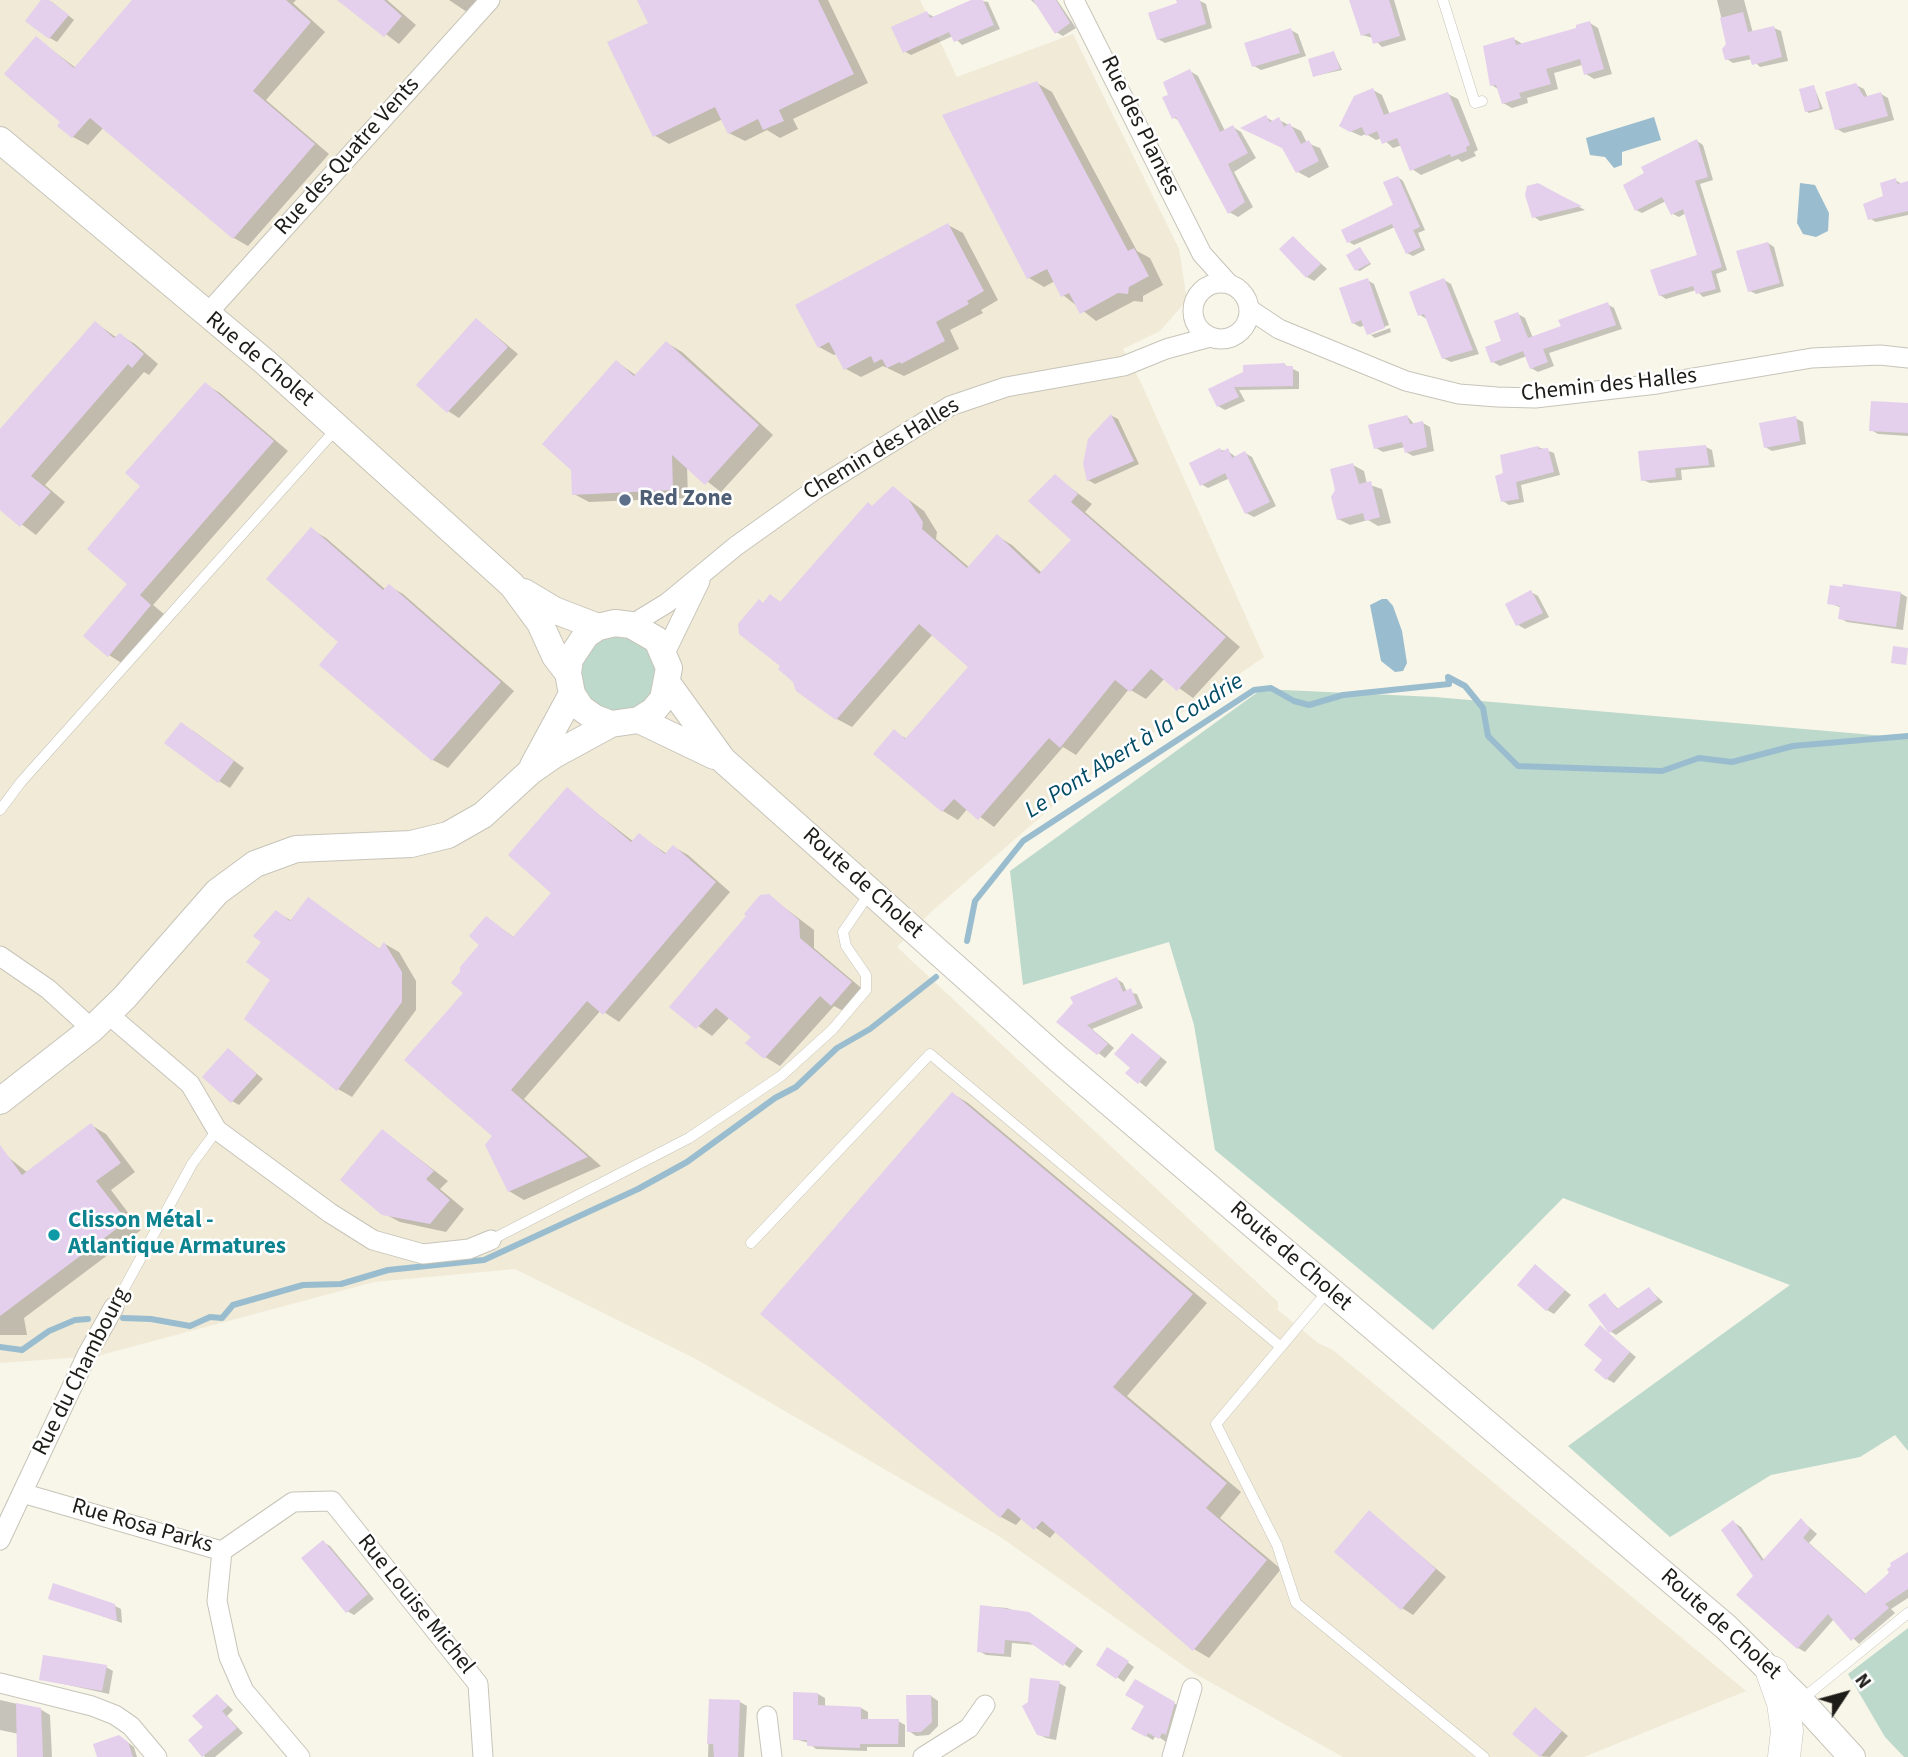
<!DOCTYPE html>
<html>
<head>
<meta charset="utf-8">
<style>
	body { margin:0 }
	#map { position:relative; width:1908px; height:1757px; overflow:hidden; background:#f8f5e9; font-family:"Source Sans 3",sans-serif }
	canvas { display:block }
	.north { position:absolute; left:1810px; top:1659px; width:70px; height:70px; -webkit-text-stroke:5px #fff; paint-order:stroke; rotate:54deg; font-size:19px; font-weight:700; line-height:28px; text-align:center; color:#1d1c18 }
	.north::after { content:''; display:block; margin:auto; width:24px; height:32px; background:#1d1c18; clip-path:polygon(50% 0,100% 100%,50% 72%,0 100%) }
</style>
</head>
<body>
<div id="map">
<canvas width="1908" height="1757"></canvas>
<div class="north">N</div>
</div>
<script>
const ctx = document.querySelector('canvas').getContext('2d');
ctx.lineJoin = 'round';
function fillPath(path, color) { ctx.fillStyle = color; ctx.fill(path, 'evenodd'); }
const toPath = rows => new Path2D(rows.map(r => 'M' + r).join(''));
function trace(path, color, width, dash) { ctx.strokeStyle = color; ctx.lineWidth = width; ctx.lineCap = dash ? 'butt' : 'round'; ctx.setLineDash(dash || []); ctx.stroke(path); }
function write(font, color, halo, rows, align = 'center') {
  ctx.font = font + ' "Source Sans 3",sans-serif'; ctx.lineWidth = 5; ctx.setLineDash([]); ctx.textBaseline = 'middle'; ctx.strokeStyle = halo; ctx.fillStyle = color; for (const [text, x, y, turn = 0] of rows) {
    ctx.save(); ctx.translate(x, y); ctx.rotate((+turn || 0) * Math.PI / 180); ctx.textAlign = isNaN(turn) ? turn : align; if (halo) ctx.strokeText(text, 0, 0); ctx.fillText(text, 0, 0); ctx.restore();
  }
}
const built = toPath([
	[0,0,920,0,957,77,1073,34,1179,249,1187,300,1160,331,1123,349,1142,385,1264,657,1082,781,931,912,897,947,1278,1302,1278,1310,1318,1343,1333,1350,1746,1691,1584,1757,1343,1757,1194,1673,999,1536,694,1358,515,1269,374,1282,97,1356,0,1363]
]);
const green = toPath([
	[628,633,657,658,651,699,628,713,600,709,581,690,579,664,591,642],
	[1262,689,1435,697,1908,738,1908,1451,1895,1435,1860,1457,1771,1475,1670,1537,1568,1446,1790,1285,1563,1198,1433,1330,1215,1150,1194,1025,1169,942,1023,985,1010,871],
	[1908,1628,1908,1757,1904,1757,1885,1737,1848,1674]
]);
const water = toPath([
	[1654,117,1661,140,1622,152,1622,165,1614,168,1605,157,1590,155,1586,138],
	[1800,183,1815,185,1829,213,1828,231,1816,237,1803,234,1797,223],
	[1382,599,1387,599,1393,606,1402,631,1407,663,1403,671,1395,672,1381,661,1370,605]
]);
const shadow = toPath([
	[44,0,52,2,74,20,57,42,50,38],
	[134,0,296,0,293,3,325,32,266,100,329,154,248,246,234,238,104,127,88,145,73,137,63,122,37,39,76,68],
	[341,0,387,0,416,25,399,44],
	[449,0,477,0,467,12],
	[639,0,828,0,868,83,793,119,798,129,780,138,767,130,745,141,729,133,723,119,669,144,654,135,650,23],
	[976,0,988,2,1000,29,962,45,953,36,911,55,904,51,927,13,934,17],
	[1031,0,1057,0,1076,28,1063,36,1056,32,1042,10],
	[1198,0,1206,4,1212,28,1165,43,1158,39],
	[1351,0,1394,0,1406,40,1382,47,1373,38,1362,35],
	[1717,0,1744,0,1753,33,1774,28,1781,31,1788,61,1760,67,1752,59,1733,63,1727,59,1728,45],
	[1590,23,1598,28,1612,74,1594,79,1586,74,1582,65,1554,73,1558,89,1527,98,1528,103,1512,108,1503,103,1499,90,1492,85,1514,39,1523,44,1578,30],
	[1291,30,1298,34,1306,56,1261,70,1254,66],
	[1334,53,1342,70,1314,76],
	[1190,71,1198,76,1225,131,1233,127,1241,132,1256,158,1234,172,1253,207,1238,217,1229,212,1181,122,1173,117,1170,96],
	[1037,83,1052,92,1137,251,1150,258,1163,285,1143,296,1143,302,1134,301,1096,321,1063,295,1055,281,1044,287,1029,278],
	[1856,85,1864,89,1868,98,1881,94,1888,98,1894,120,1844,133,1837,129],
	[1814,87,1823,109,1809,113,1806,111],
	[1373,90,1382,95,1390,115,1448,94,1458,99,1478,150,1474,152,1476,156,1462,162,1458,159,1421,175,1412,169,1402,145,1393,148,1382,138,1376,140,1366,134,1361,136,1350,131],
	[1266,117,1274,122,1279,120,1301,131,1307,143,1320,148,1329,167,1309,178,1298,172],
	[1697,141,1703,145,1713,180,1700,184,1727,270,1716,274,1721,292,1703,297,1696,290,1666,299,1660,295,1699,257,1686,213,1679,217,1673,214,1666,201,1642,213,1636,210],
	[1398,177,1403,181,1425,230,1418,233,1425,250,1413,256,1407,253,1395,227,1354,245,1349,242,1395,206],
	[1895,180,1902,184,1908,182,1908,215,1876,222,1869,218],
	[1538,185,1585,210,1540,221,1533,216],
	[948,225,963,233,998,300,981,310,983,313,950,330,959,349,904,376,883,366,861,377,846,369,837,354,834,355,819,347],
	[1293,238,1327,269,1314,281,1307,277],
	[1768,243,1774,247,1784,286,1756,294,1750,291],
	[1360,249,1371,264,1360,271,1357,270],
	[1367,280,1374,284,1389,325,1371,332,1371,335,1365,325,1360,327,1353,323],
	[1444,280,1451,284,1479,354,1451,362,1443,358,1427,319,1420,315],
	[1607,304,1614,308,1622,329,1549,353,1554,366,1538,372,1531,368,1527,356,1500,366,1493,362,1518,314,1525,318,1533,338,1563,327],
	[477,320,518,354,459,418,448,411],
	[96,323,117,338,120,335,135,344,158,364,149,375,144,372,45,485,65,502,36,535,0,508,0,432],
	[1390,328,1391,332,1375,338,1371,335],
	[667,343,682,352,773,435,721,492,687,466,688,498,589,502,574,494,617,362,637,376],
	[1285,365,1299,372,1299,389,1239,390,1245,401,1225,410,1218,406,1210,390],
	[205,384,220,393,288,451,153,605,164,614,123,664,109,655,130,584,143,486],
	[1908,404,1908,436,1878,434,1871,430],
	[1112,416,1118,419,1139,464,1095,484,1088,480],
	[1407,416,1415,425,1423,423,1430,427,1434,451,1413,456,1406,452,1405,447,1383,452,1376,448],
	[1795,418,1803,422,1806,444,1772,451,1765,447],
	[1538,447,1554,453,1560,475,1521,485,1524,502,1509,505,1503,501,1505,474],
	[1706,447,1712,450,1715,467,1681,470,1682,480,1650,483,1643,480],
	[1220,450,1228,451,1237,458,1245,453,1252,457,1276,506,1254,517,1246,513,1230,478,1208,488,1201,484],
	[1353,465,1364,471,1367,484,1382,489,1391,523,1378,526,1368,520,1350,525,1338,519],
	[1055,476,1092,504,1085,512,1240,647,1193,698,1165,678,1146,699,1129,689,1076,755,1063,747,994,827,968,808,958,820,943,811,894,732,907,739,971,667,933,634,852,727,837,719,782,666,764,604,771,596,782,603,893,488,924,511,937,532,936,539,970,568,997,536,1012,545,1042,573,1073,540],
	[311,529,326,538,386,590,389,586,403,594,514,691,448,768,433,760,322,664,341,642],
	[1531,592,1538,596,1549,617,1525,629,1518,625,1507,605],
	[1900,593,1907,597,1903,630,1847,622,1840,618,1842,608,1829,603],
	[192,730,244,768,230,788,219,781],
	[567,790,634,842,639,835,667,854,674,847,688,855,730,892,619,1022,601,1010,524,1099,601,1166,524,1200,509,1191,465,992,487,918,515,938,553,893],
	[769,896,814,930,814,948,866,992,847,1013,834,1006,780,1066,765,1057,753,1037,730,1017,712,1036,672,1007],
	[309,899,381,950,385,944,399,952,416,981,416,1010,352,1097,338,1089,272,980,276,912,292,921],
	[1117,979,1123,983,1127,992,1137,994,1143,1008,1092,1029,1114,1048,1105,1058,1058,1022],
	[1139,1039,1167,1062,1146,1087,1128,1073,1133,1067],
	[235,1055,263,1079,239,1105,232,1101],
	[953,1094,968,1103,1207,1303,1127,1396,1241,1492,1220,1518,1281,1569,1209,1658,1194,1649,1056,1531,1050,1538,1022,1518,1016,1525,1001,1517,763,1314],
	[91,1125,106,1134,135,1172,111,1190,141,1230,24,1318,27,1335,0,1335,0,1163,8,1157,28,1173],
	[383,1131,448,1181,440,1189,464,1209,446,1232,400,1222,383,1213],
	[1542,1271,1571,1295,1554,1314,1547,1310],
	[1649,1289,1663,1302,1616,1335,1610,1331,1605,1295,1619,1310],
	[1601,1328,1636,1357,1614,1383,1607,1379],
	[1370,1513,1446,1577,1413,1615,1402,1608],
	[1801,1520,1817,1534,1809,1543,1867,1595,1908,1554,1908,1598,1891,1609,1895,1613,1859,1644,1834,1619,1805,1652,1798,1648,1756,1576,1733,1522,1741,1527,1764,1560],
	[323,1542,330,1546,374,1599,354,1615,347,1611],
	[50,1598,115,1606,121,1609,122,1623],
	[982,1606,1007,1608,1036,1618,1083,1651,1070,1668,1036,1645,1012,1643,1011,1657,986,1655,979,1651],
	[1115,1653,1134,1667,1124,1682,1098,1664],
	[106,1667,113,1671,109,1694,41,1679],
	[1136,1681,1182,1708,1166,1742,1156,1735,1153,1740,1133,1728,1146,1705],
	[1059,1683,1066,1687,1056,1740,1046,1738,1038,1734],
	[818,1694,825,1698,825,1707,861,1708,868,1712,868,1721,898,1721,905,1725,905,1747,867,1747,867,1751,816,1749,809,1743,795,1739],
	[218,1696,233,1710,227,1716,243,1733,215,1757,205,1757,190,1740,205,1728],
	[931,1696,938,1701,938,1726,929,1735,916,1736,909,1731],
	[0,1700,40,1709,50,1715,52,1757,19,1757,19,1734,0,1730],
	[710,1700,740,1702,747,1706,744,1757,708,1757],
	[1542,1714,1568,1736,1550,1757,1540,1756],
	[126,1741,134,1747,137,1757,99,1757]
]);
const stream = toPath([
	[967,941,975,901,1023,841,1254,690,1271,688,1294,701,1309,705,1343,695,1449,684,1448,677,1465,686,1483,708,1488,736,1518,766,1662,771,1699,758,1732,762,1793,746,1908,736],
	[123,1318,151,1319,190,1326,210,1317,222,1318,233,1305,303,1285,341,1284,388,1270,484,1260,638,1189,687,1162,775,1098,796,1087,837,1048,870,1029,936,977],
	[0,1347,22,1350,49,1331,75,1320,88,1319]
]);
const building = toPath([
	[41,0,49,0,69,15,49,39,25,21],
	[132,0,286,0,311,22,253,91,315,144,233,239,90,118,72,138,57,126,60,122,4,74,36,36,74,68],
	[337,0,384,0,402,16,384,37],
	[637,0,818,0,854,74,779,110,784,121,763,130,758,119,728,134,715,107,653,137,607,42,648,23],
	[971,0,983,0,994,25,954,42,949,32,903,53,891,27,927,11,930,18],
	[1033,0,1056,0,1070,23,1055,34],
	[1176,0,1200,0,1206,24,1157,40,1148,13,1177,3],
	[1349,0,1389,0,1400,36,1373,44,1370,33,1361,36],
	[1743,12,1748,32,1774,26,1782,57,1752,65,1749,55,1725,60,1722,49,1726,44,1720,18],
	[1590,21,1604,69,1584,75,1580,59,1546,69,1551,84,1519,93,1521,98,1502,104,1496,85,1490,86,1483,46,1514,37,1516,45,1576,28,1576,25],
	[1291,28,1300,53,1252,67,1244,43],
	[1334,51,1340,69,1313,77,1308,59],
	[1190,69,1220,132,1233,125,1248,153,1228,164,1245,202,1228,214,1176,117,1172,119,1162,97,1168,95,1163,82],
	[1037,81,1128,251,1134,248,1149,276,1129,287,1128,294,1118,293,1080,314,1069,293,1061,297,1047,269,1027,279,942,115],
	[1856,83,1864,97,1881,92,1888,116,1835,130,1825,92],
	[1814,85,1820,108,1805,112,1799,89],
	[1373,88,1384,115,1448,92,1470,145,1466,147,1467,151,1451,157,1450,154,1410,171,1397,138,1382,144,1377,131,1366,136,1362,127,1350,132,1339,126,1354,96],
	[1266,115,1270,122,1279,117,1284,127,1290,123,1301,144,1309,140,1319,161,1296,173,1282,148,1240,128],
	[1697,139,1708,177,1695,181,1722,267,1711,271,1716,289,1696,294,1693,286,1659,296,1650,270,1697,255,1683,209,1671,215,1662,197,1635,211,1623,185,1644,173,1641,167],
	[1398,176,1420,227,1413,230,1421,247,1406,254,1392,224,1347,243,1341,230,1393,205,1383,182],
	[1896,178,1897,184,1908,181,1908,211,1868,220,1863,204,1883,196,1880,183],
	[1538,183,1564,197,1582,206,1532,218,1525,195,1527,186],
	[948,223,984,291,967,301,969,304,936,322,945,341,901,364,900,362,887,368,882,359,874,363,871,356,844,370,829,342,818,348,795,305],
	[1293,236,1321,264,1306,278,1279,249],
	[1768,242,1780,283,1748,292,1736,251],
	[1360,247,1370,263,1355,271,1346,255],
	[1368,278,1385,328,1367,335,1361,320,1352,324,1339,288],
	[1444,278,1473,350,1442,359,1424,314,1418,316,1409,292],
	[1608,302,1616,325,1543,349,1548,362,1530,369,1523,351,1491,363,1485,347,1501,341,1494,321,1518,312,1528,338,1561,326,1558,320],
	[476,318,508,347,447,413,416,385],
	[95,321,114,338,120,333,144,354,132,368,128,364,31,476,51,492,20,527,0,510,0,429],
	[666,341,759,425,705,485,672,455,673,490,572,495,571,470,542,444,616,360,634,376],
	[1285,363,1285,366,1293,366,1293,386,1234,387,1239,397,1217,407,1208,389,1243,372,1243,365],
	[205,382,274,441,140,595,151,605,108,657,83,636,127,584,87,549,140,486,125,473],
	[1871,401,1908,403,1908,433,1869,431],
	[1111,414,1134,461,1087,481,1083,464,1088,439],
	[1407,415,1410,424,1423,421,1427,447,1405,453,1402,442,1374,449,1368,425],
	[1796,416,1800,441,1764,448,1759,423],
	[1706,445,1709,465,1675,468,1676,477,1641,481,1638,451],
	[1538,446,1539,449,1548,448,1554,472,1516,482,1519,499,1501,502,1495,476,1503,473,1500,455],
	[1220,448,1222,452,1228,448,1232,458,1245,451,1270,502,1245,514,1225,473,1200,486,1189,463],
	[1353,463,1359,484,1371,481,1380,517,1365,521,1363,513,1337,520,1331,497,1335,490,1330,469],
	[1055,474,1078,494,1071,502,1226,637,1177,691,1151,669,1130,692,1115,680,1060,748,1049,738,978,820,954,799,942,812,873,754,894,729,905,739,968,667,919,624,836,720,796,691,793,682,778,669,780,666,739,634,738,624,759,599,763,603,770,594,780,602,868,502,872,506,893,486,909,500,923,522,922,529,967,568,997,534,1039,574,1071,540,1028,501],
	[311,527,383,590,389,584,501,682,432,761,319,665,338,642,266,579],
	[1843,584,1901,592,1896,627,1838,619,1840,606,1827,604,1830,585,1842,587],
	[1531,590,1543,613,1516,626,1505,604],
	[1893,646,1908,648,1906,665,1891,663],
	[181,722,234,761,218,783,164,743],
	[567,787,631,842,639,833,665,854,673,845,716,882,603,1015,587,1001,511,1090,588,1157,508,1192,485,1145,492,1136,404,1060,463,993,451,983,460,972,460,967,479,945,469,936,486,916,513,937,551,893,508,855],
	[769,894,799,920,800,938,852,982,831,1006,820,996,764,1059,745,1043,751,1037,716,1008,696,1029,669,1007,746,916,744,914,760,895],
	[308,897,379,949,384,942,402,972,402,1002,337,1091,244,1019,270,980,246,962,261,942,253,936,276,910,290,921],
	[1117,977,1123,992,1131,988,1137,1004,1087,1025,1108,1044,1097,1055,1056,1022,1073,1003,1070,997],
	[1132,1033,1161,1057,1138,1084,1125,1073,1130,1068,1114,1054],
	[228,1048,257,1074,231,1103,202,1077],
	[952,1092,1193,1294,1113,1387,1227,1483,1206,1508,1267,1560,1193,1651,1042,1521,1034,1530,1008,1508,1000,1518,760,1314],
	[91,1123,121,1163,96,1181,127,1221,0,1316,0,1145,22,1175],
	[382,1129,434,1171,426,1179,450,1200,430,1224,382,1215,340,1180],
	[1535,1264,1565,1290,1546,1311,1517,1285],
	[1649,1287,1658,1299,1609,1333,1588,1305,1605,1293,1617,1309],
	[1600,1325,1630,1352,1606,1380,1594,1370,1602,1360,1584,1345],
	[1369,1510,1436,1569,1401,1610,1334,1552],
	[1801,1518,1810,1529,1803,1538,1865,1594,1889,1573,1887,1569,1891,1566,1890,1563,1908,1552,1908,1589,1885,1604,1889,1608,1851,1641,1828,1614,1797,1649,1736,1595,1753,1576,1721,1530,1733,1520,1762,1561],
	[323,1540,368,1594,346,1613,301,1558],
	[53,1583,115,1604,117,1621,48,1599],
	[980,1605,1029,1612,1077,1646,1063,1666,1029,1642,1005,1640,1004,1654,977,1652],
	[1107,1647,1129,1661,1116,1679,1096,1665],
	[43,1655,107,1665,102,1691,39,1680],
	[1030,1678,1060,1681,1049,1737,1037,1735,1022,1706,1028,1702],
	[1135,1679,1175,1702,1166,1735,1162,1733,1159,1739,1148,1733,1146,1737,1131,1729,1144,1706,1125,1695],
	[793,1692,818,1693,818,1705,861,1707,861,1719,899,1719,898,1744,860,1744,860,1748,807,1746,807,1740,793,1740],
	[217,1694,228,1706,222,1711,237,1728,202,1757,188,1740,203,1727,192,1716],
	[906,1695,931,1695,932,1722,921,1732,907,1732],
	[709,1699,740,1700,738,1757,714,1757,713,1744,707,1744],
	[16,1703,41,1708,43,1757,17,1757],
	[1535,1707,1562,1731,1540,1757,1512,1734],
	[119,1735,128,1742,133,1757,97,1757,93,1744]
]);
const service = toPath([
	[1443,0,1475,103,1482,101],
	[0,810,21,782,337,428],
	[491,1240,689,1138,781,1076,832,1030,866,990,866,975,846,946,843,932,869,894],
	[751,1243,930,1054,1281,1347],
	[1327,1292,1216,1424,1277,1545,1296,1603,1484,1757],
	[114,1307,192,1164,217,1130],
	[1801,1700,1908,1613]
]);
const minor = toPath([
	[1074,0,1202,254,1229,284],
	'1193 311a28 28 0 1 1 56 0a28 28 0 1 1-56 0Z',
	[1249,309,1279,329,1406,381,1459,394,1497,397,1535,398,1657,384,1812,358,1880,355,1908,358],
	[206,315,490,0],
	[631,625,667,603,736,546,816,489,950,406,1006,387,1124,366,1166,349,1210,337],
	[665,653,700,581],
	[0,956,48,989,92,1029],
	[108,1014,190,1084,217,1130,330,1213,373,1240,423,1254,469,1249,491,1240],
	[22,1493,222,1551,293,1502,332,1501,478,1684,483,1757],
	[0,1540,87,1355,114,1307],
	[222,1551,217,1601,229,1657,244,1691,300,1757],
	[0,1683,92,1706,115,1715,131,1726,157,1757],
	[767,1716,772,1757],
	[923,1757,969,1728,985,1705],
	[1172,1757,1192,1688]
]);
const secondary = toPath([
	[0,140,265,362,512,585,540,623,555,656,568,673],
	[524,592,554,610,598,627],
	[668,684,723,760,1057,1058,1726,1627,1800,1700,1852,1757],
	[639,720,714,756],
	[533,766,572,694],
	[0,1101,92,1029,124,998,217,892,255,864,296,849,411,844,448,835,483,815,531,771,554,755,611,724,639,720,653,711,663,699,669,668,657,640,631,625,615,623,598,627,586,635,570,659,568,673,572,694,581,708,595,718,611,724]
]);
const trunk = toPath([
	[1772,1672,1783,1703,1787,1731,1784,1757]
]);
const markers = [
	[625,500,7,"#5c6f8a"],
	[54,1235,7,"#0f9aa8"]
];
const streetNames = [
	["Rue des Plantes",1139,126,64],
	["Rue des Quatre Vents",348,157,-48],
	["Rue de Cholet",259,360,40],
	["Chemin des Halles",1609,386,-6],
	["Chemin des Halles",882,450,-31],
	["Route de Cholet",862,884,42],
	["Route de Cholet",1290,1257,41],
	["Rue du Chambourg",82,1372,-63],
	["Rue Rosa Parks",142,1527,16],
	["Rue Louise Michel",415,1605,51],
	["Route de Cholet",1720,1625,42]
];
const serviceNames = [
	["Red Zone",639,500]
];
const cultureNames = [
	["Clisson Métal -",68,1222],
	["Atlantique Armatures",68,1248]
];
const waterNames = [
	["Le Pont Abert à la Coudrie",1135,747,-32]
];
fillPath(built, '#f0ead7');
fillPath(green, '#bdd9cb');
fillPath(water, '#99bdce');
fillPath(shadow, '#0003');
trace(stream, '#99bdce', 6);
fillPath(building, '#e4cfed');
trace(service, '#c7c4b9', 11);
trace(minor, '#c7c4b9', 21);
trace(secondary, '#c7c4b9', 28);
trace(trunk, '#c7c4b9', 33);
trace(service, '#fff', 10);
trace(minor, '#fff', 19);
trace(secondary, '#fff', 26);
trace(trunk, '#fff', 32);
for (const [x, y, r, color] of markers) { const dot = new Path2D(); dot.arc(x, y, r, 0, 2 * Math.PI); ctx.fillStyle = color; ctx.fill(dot); trace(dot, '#fff', 2.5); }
write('23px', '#1d1c18', '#fff', streetNames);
write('bold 23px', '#4e5e75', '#fff', serviceNames, 'left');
write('bold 23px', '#0d838f', '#fff', cultureNames, 'left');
write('italic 24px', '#014b64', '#fff', waterNames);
</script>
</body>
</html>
